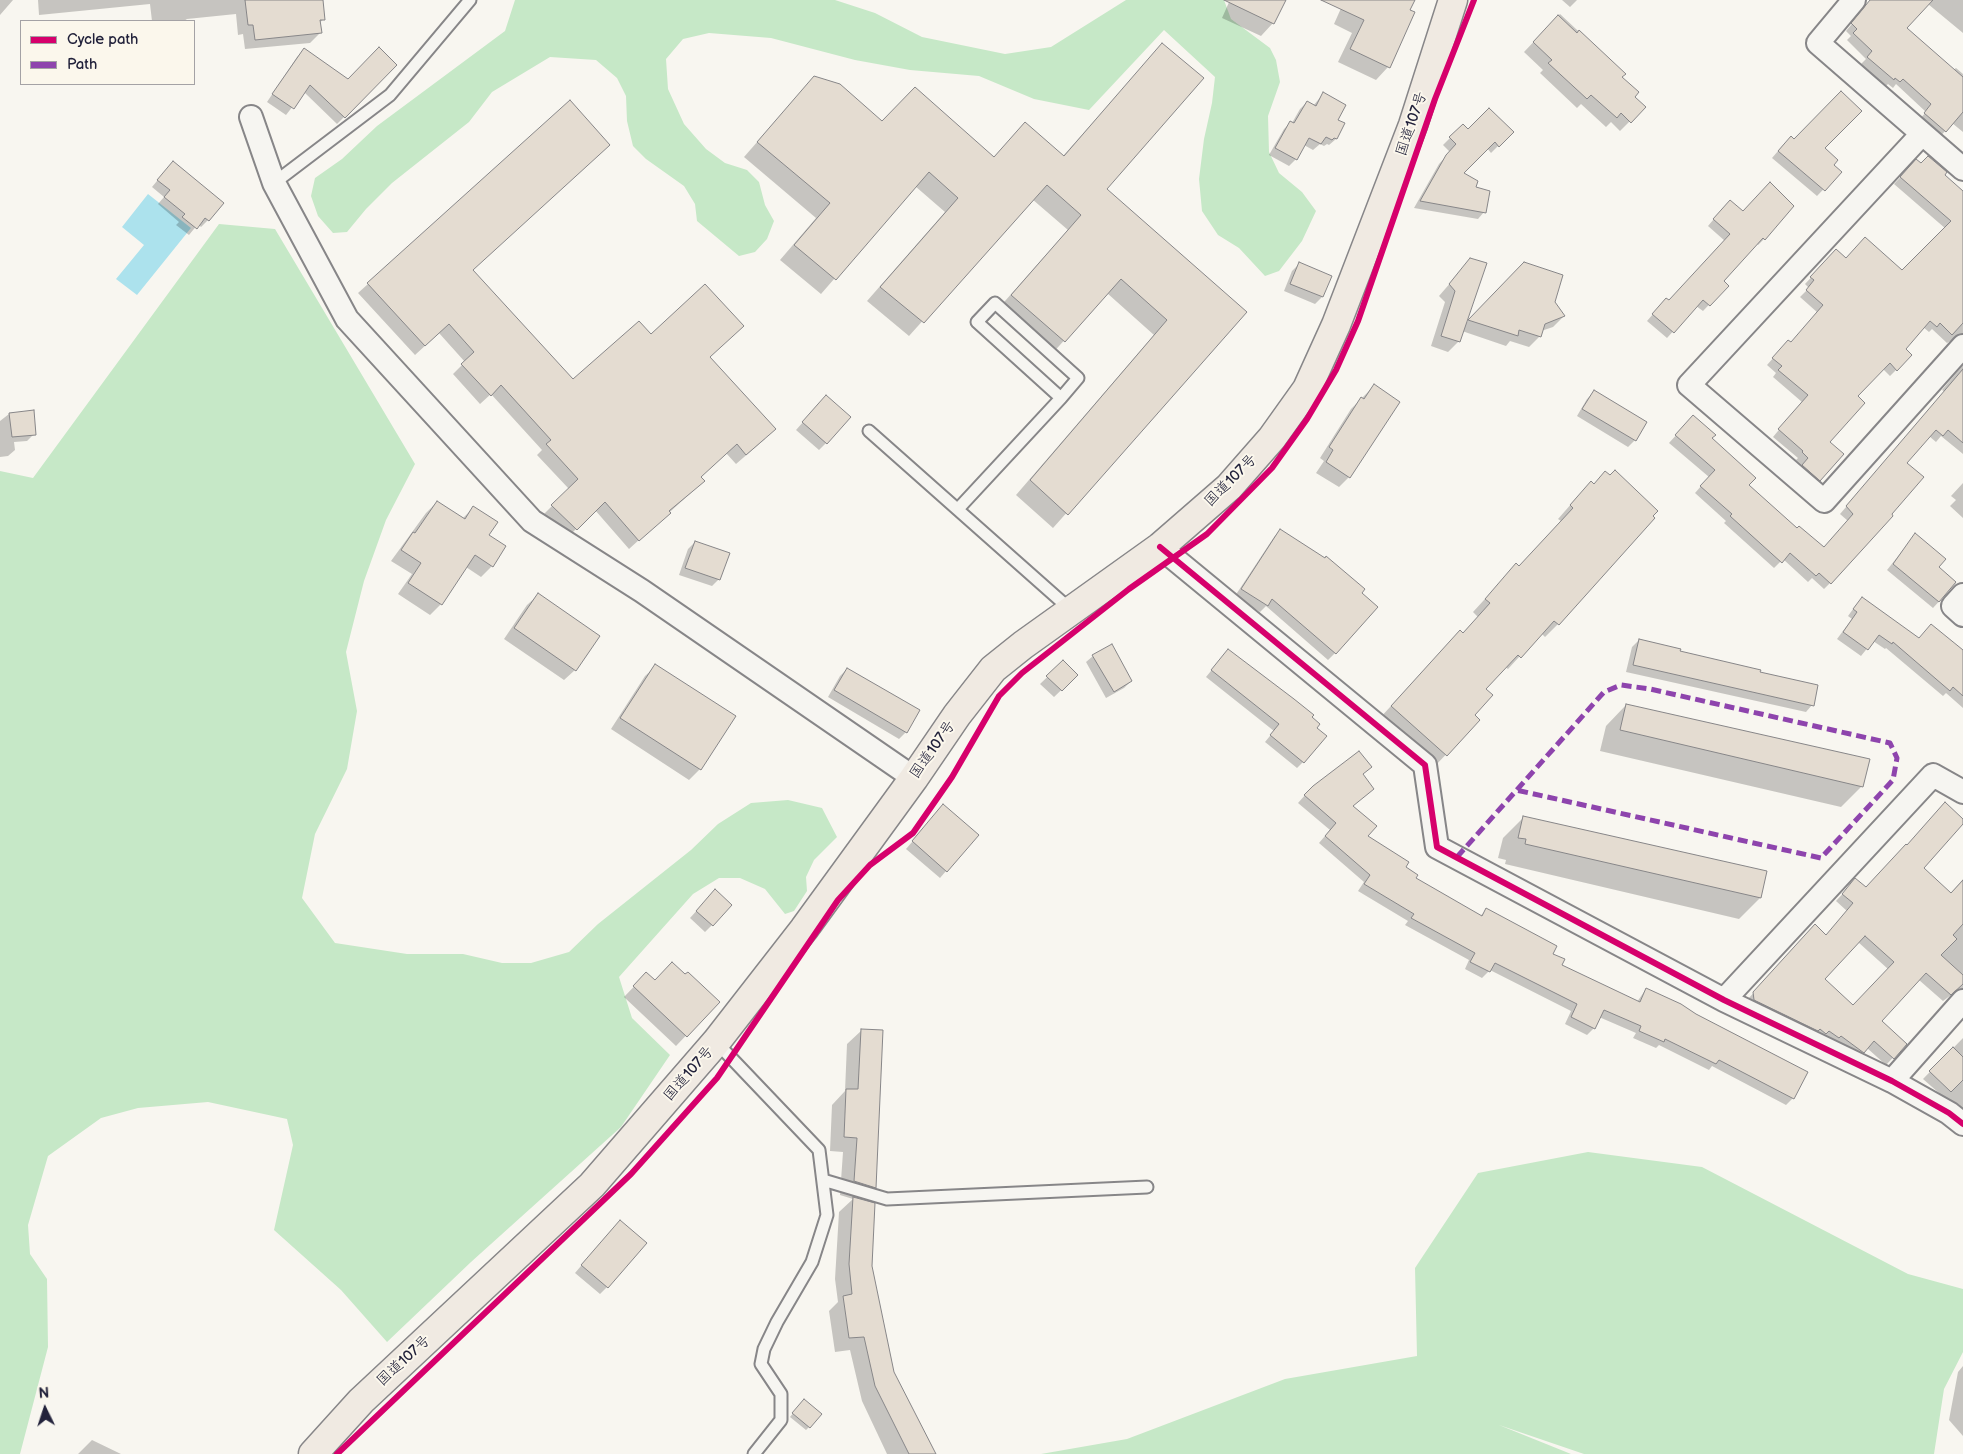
<!DOCTYPE html>
<html>
<head>
<meta charset="utf-8">
<style>
	body { margin:0 }
	#map { position:relative; width:1963px; height:1454px; overflow:hidden; background:#f8f6f0; font-family:"Balsamiq Sans",sans-serif }
	canvas { display:block }
	.legend { position:absolute; left:20px; top:20px; width:175px; height:65px; box-sizing:border-box; background:#fbf7ec; border:1px solid #a4a2a5; margin:0; padding:6px 9px; list-style:none; font-size:15px; color:#22223b }
	.legend li { display:flex; align-items:center; gap:10px; height:25px }
	.legend b { width:25px; border:1px solid #a4a2a5 }
	.north { position:absolute; left:20px; top:1384px; width:50px; height:50px; -webkit-text-stroke:4px #fbf7ec; paint-order:stroke; rotate:356deg; font-size:14px; font-weight:700; line-height:20px; text-align:center; color:#22223b }
	.north::after { content:''; display:block; margin:auto; width:18px; height:22px; background:#22223b; clip-path:polygon(50% 0,100% 100%,50% 72%,0 100%) }
</style>
</head>
<body>
<div id="map">
<canvas width="1963" height="1454"></canvas>
<ul class="legend">
<li><b style="height:6px;background:#d6006c"></b>Cycle path</li>
<li><b style="height:6px;background:#8e44ad"></b>Path</li>
</ul>
<div class="north">N</div>
</div>
<script>
const ctx = document.querySelector('canvas').getContext('2d');
ctx.lineJoin = 'round';
function fillPath(path, color) { ctx.fillStyle = color; ctx.fill(path, 'evenodd'); }
const toPath = rows => new Path2D(rows.map(r => 'M' + r).join(''));
function trace(path, color, width, dash) { ctx.strokeStyle = color; ctx.lineWidth = width; ctx.lineCap = dash ? 'butt' : 'round'; ctx.setLineDash(dash || []); ctx.stroke(path); }
function write(font, color, halo, rows, align = 'center') {
  ctx.font = font + ' "Balsamiq Sans","Klee One",sans-serif'; ctx.lineWidth = 4; ctx.setLineDash([]); ctx.textBaseline = 'middle'; ctx.strokeStyle = halo; ctx.fillStyle = color; for (const [text, x, y, turn = 0] of rows) {
    ctx.save(); ctx.translate(x, y); ctx.rotate((+turn || 0) * Math.PI / 180); ctx.textAlign = isNaN(turn) ? turn : align; if (halo) ctx.strokeText(text, 0, 0); ctx.fillText(text, 0, 0); ctx.restore();
  }
}
const green = toPath([
	[515,0,835,0,875,13,922,37,1005,54,1051,47,1126,0,1224,0,1231,19,1270,48,1276,60,1280,82,1268,116,1269,152,1279,173,1302,192,1316,211,1302,241,1279,271,1265,276,1239,248,1218,235,1202,211,1199,179,1204,139,1212,103,1215,77,1164,30,1089,110,1034,99,979,76,910,70,855,60,771,38,709,33,683,39,666,59,668,89,684,124,706,149,725,163,747,170,759,182,765,205,774,221,767,239,755,252,739,256,697,221,695,204,684,186,646,159,633,146,627,121,626,96,617,78,596,60,550,57,492,92,469,122,392,183,366,209,347,232,333,233,318,216,311,196,315,178,342,159,377,126,505,31],
	[219,224,275,229,415,464,386,520,364,581,346,652,357,711,347,769,315,834,302,898,335,943,407,954,463,954,502,963,531,963,569,952,598,924,691,850,718,824,751,803,788,800,822,808,837,837,814,860,806,877,807,891,794,911,785,914,765,889,740,878,719,878,693,894,619,977,632,1018,670,1055,621,1127,471,1262,387,1342,341,1290,274,1230,293,1145,287,1119,208,1102,138,1108,101,1118,48,1156,28,1225,30,1254,47,1279,48,1347,20,1454,0,1454,0,471,33,478],
	[1588,1152,1702,1167,1908,1274,1963,1289,1963,1352,1944,1389,1934,1454,1584,1454,1499,1425,1571,1454,1041,1454,1127,1439,1285,1379,1417,1356,1415,1268,1478,1173]
]);
const water = toPath([
	[148,194,191,228,137,295,116,279,144,245,122,227]
]);
const shadow = toPath([
	[0,0,13,0,0,15],
	[38,0,322,0,324,19,319,23,320,33,310,43,245,49,243,34,238,35,236,14,187,19,184,21,152,21,150,4,39,15],
	[1230,0,1285,0,1273,23,1261,36,1222,18],
	[1329,0,1414,0,1388,67,1376,80,1338,62,1352,33,1334,24,1342,6],
	[1562,0,1577,0,1570,7],
	[1872,0,1963,0,1963,33,1928,4,1905,28,1953,70,1956,68,1963,74,1963,132,1952,123,1939,138,1919,120,1926,112,1896,84,1893,88,1888,84,1886,86,1861,64,1866,59,1847,40,1851,36,1846,31],
	[1560,14,1624,74,1621,77,1634,97,1644,107,1620,131,1611,122,1606,127,1581,104,1577,108,1540,73,1543,70,1524,52],
	[1162,45,1106,189,1246,312,1053,528,1016,495,1154,335,1107,293,1050,356,997,310,1068,230,1032,199,909,336,867,301,945,212,915,186,821,294,780,260,816,218,744,157,814,77,882,123,993,158,1025,123,1063,156],
	[304,50,348,80,396,65,337,124,304,92,286,115,267,102,297,57],
	[1323,94,1336,120,1336,139,1329,145,1327,144,1324,146,1320,144,1313,150,1304,145,1296,159,1289,166,1269,155,1284,129,1291,122,1292,123,1300,109,1307,102,1313,106],
	[1463,125,1468,131,1512,132,1491,153,1487,148,1462,174,1475,188,1484,212,1478,219,1414,208,1439,164,1450,152,1443,145],
	[1784,144,1823,149,1832,165,1840,172,1817,196,1772,158],
	[1910,167,1943,175,1963,192,1963,341,1958,339,1952,340,1947,343,1932,329,1929,332,1923,327,1904,349,1896,370,1890,376,1883,369,1856,397,1828,442,1820,480,1813,486,1796,472,1802,465,1796,460,1798,458,1773,437,1802,402,1773,377,1776,373,1767,365,1782,348,1791,344,1818,313,1800,297,1809,288,1805,284,1836,251,1845,260,1902,272,1946,229,1894,184],
	[166,170,208,220,201,227,198,224,189,235,176,225,179,222,158,204,164,197,152,187],
	[1792,206,1764,239,1758,245,1756,243,1723,282,1727,286,1703,311,1696,306,1667,338,1647,321,1660,306,1669,302,1725,241,1708,226,1724,207,1743,212],
	[1471,259,1464,325,1524,264,1564,316,1553,327,1541,331,1539,337,1529,347,1510,341,1506,346,1462,331,1459,341,1448,352,1431,346,1445,302,1439,296],
	[1299,264,1330,276,1322,297,1315,304,1284,291,1292,271],
	[472,270,573,381,651,336,709,357,765,439,736,464,726,453,699,477,703,481,693,491,629,549,595,510,566,539,543,515,569,489,537,455,542,450,491,394,480,404,453,374,465,362,439,333,415,355,358,293,368,284],
	[1963,365,1963,454,1941,436,1936,442,1929,436,1906,463,1830,583,1824,589,1812,578,1808,582,1783,559,1774,568,1724,523,1726,521,1695,493,1709,477,1669,443,1687,423,1711,438,1748,485,1797,530,1824,548,1848,521,1840,514,1945,392,1942,390],
	[1374,386,1349,477,1339,487,1316,473,1324,461,1320,458,1351,409],
	[1594,392,1635,440,1628,447,1577,416,1587,399],
	[819,404,826,443,819,450,796,430],
	[9,414,34,434,27,441,14,442,15,450,8,456,0,457,0,421],
	[1963,483,1963,518,1950,506,1956,500,1951,496],
	[1579,495,1651,516,1653,518,1558,624,1545,637,1541,633,1508,669,1505,667,1485,689,1473,715,1479,720,1433,768,1379,719,1447,645,1462,634,1478,617,1473,612,1516,565,1519,568,1561,521,1558,519],
	[437,502,462,519,473,508,487,535,492,566,481,577,466,567,441,604,430,615,398,594,412,574,391,561,426,513],
	[1280,530,1335,653,1328,660,1266,606,1260,612,1235,596,1274,537],
	[1915,535,1937,567,1956,583,1933,608,1887,570],
	[695,542,719,579,712,586,679,575,688,549],
	[538,595,575,670,564,680,504,639,527,605],
	[1856,605,1918,640,1963,651,1963,708,1946,693,1943,696,1886,648,1885,649,1873,641,1861,656,1837,639,1852,619,1848,616],
	[1639,640,1679,652,1812,705,1806,712,1626,672,1632,647],
	[1228,650,1293,700,1303,762,1297,768,1265,742,1274,731,1206,677],
	[1093,656,1131,681,1124,688,1106,698,1086,662],
	[1063,662,1077,675,1054,697,1040,684],
	[656,666,700,769,689,780,611,729,645,676],
	[847,669,906,732,899,739,828,697,840,676],
	[1626,705,1862,786,1841,807,1600,751,1606,726],
	[1370,767,1362,775,1352,806,1366,837,1404,867,1415,878,1480,916,1487,910,1552,954,1561,966,1637,1002,1646,989,1793,1098,1786,1105,1712,1066,1709,1070,1659,1045,1656,1048,1633,1038,1636,1033,1599,1017,1594,1028,1587,1035,1565,1024,1571,1011,1490,970,1482,978,1465,969,1469,960,1405,925,1408,921,1358,891,1364,882,1319,843,1330,830,1298,803,1306,794],
	[937,813,946,871,940,878,906,849],
	[1524,817,1766,872,1760,898,1739,919,1505,864,1506,860,1498,858,1503,838],
	[1963,820,1963,822,1922,868,1950,894,1963,879,1963,997,1959,995,1951,995,1943,1001,1919,980,1880,1021,1906,1044,1886,1065,1867,1048,1856,1059,1747,1000,1809,933,1826,936,1847,911,1836,901,1849,887,1865,889,1907,846],
	[1858,942,1888,969,1853,1006,1824,979],
	[708,898,712,925,705,932,690,918],
	[646,974,654,982,718,1002,676,1046,624,997],
	[862,1030,874,1187,861,1200,870,1266,893,1372,935,1454,887,1454,862,1401,850,1350,835,1352,829,1311,838,1302,835,1279,839,1212,853,1199,840,1195,843,1152,830,1151,832,1105,845,1091,847,1044],
	[1963,1038,1963,1114,1923,1079],
	[613,1228,607,1287,600,1294,575,1273],
	[1963,1366,1963,1436,1949,1420,1958,1372],
	[801,1403,809,1427,806,1430,790,1417],
	[92,1440,121,1454,78,1454]
]);
const building = toPath([
	[245,0,323,0,325,20,320,20,322,33,255,40,253,25,248,25,245,0],
	[1224,0,1286,0,1274,24,1224,0],
	[1321,0,1415,0,1410,10,1415,12,1390,68,1350,49,1364,20,1321,0],
	[1870,0,1933,0,1907,28,1963,77,1963,112,1946,132,1924,113,1931,104,1903,79,1900,82,1895,78,1894,80,1867,57,1872,51,1853,33,1857,29,1851,23,1870,0],
	[1558,15,1577,33,1579,30,1626,74,1622,77,1639,92,1635,97,1646,107,1631,123,1621,113,1617,118,1591,95,1587,99,1548,63,1552,60,1533,42,1558,15],
	[1162,43,1204,78,1107,189,1247,312,1068,515,1030,480,1167,320,1121,279,1065,342,1011,295,1081,215,1047,185,924,323,880,287,958,198,929,172,836,280,794,245,830,203,757,142,814,76,840,84,882,121,915,87,994,157,1025,122,1064,156,1162,43],
	[379,47,397,65,345,118,310,85,294,109,272,94,304,48,348,79,379,47],
	[1841,91,1862,111,1825,148,1838,160,1834,165,1842,172,1825,191,1778,151,1791,136,1794,139,1841,91],
	[1323,92,1346,105,1338,120,1345,123,1337,139,1334,138,1332,140,1326,137,1321,144,1309,138,1297,160,1275,148,1290,121,1294,123,1307,101,1316,106,1323,92],
	[570,100,610,145,473,270,573,379,639,321,651,334,705,284,744,326,710,357,776,429,746,455,737,444,701,477,705,481,669,511,671,513,639,541,605,502,577,530,551,505,578,479,546,444,551,440,501,385,491,396,461,364,474,352,449,324,425,346,367,283,570,100],
	[1489,108,1514,132,1499,147,1495,142,1464,173,1478,181,1476,187,1490,191,1486,213,1420,201,1446,155,1456,144,1449,137,1463,124,1468,129,1489,108],
	[1928,156,1947,172,1945,175,1963,191,1963,323,1952,335,1940,323,1937,327,1930,321,1906,349,1912,355,1897,371,1890,363,1858,396,1865,403,1830,442,1844,454,1820,481,1802,465,1808,458,1802,452,1803,451,1778,429,1808,395,1778,370,1782,366,1772,358,1788,340,1791,342,1823,305,1806,290,1814,280,1810,277,1836,249,1846,258,1865,237,1902,270,1951,221,1900,177,1916,159,1921,163,1928,156],
	[173,161,224,203,209,221,205,218,197,229,182,217,185,214,164,197,170,190,157,180,173,161],
	[1770,182,1794,206,1765,240,1763,238,1724,281,1729,286,1710,306,1703,300,1674,333,1652,314,1666,298,1669,300,1730,234,1713,219,1730,200,1743,211,1770,182],
	[1470,258,1487,263,1460,342,1441,336,1455,291,1449,284,1470,258],
	[1299,262,1332,276,1323,297,1290,284,1299,262],
	[1524,262,1563,275,1555,302,1565,316,1545,324,1541,337,1519,330,1518,336,1468,320,1524,262],
	[1963,369,1963,443,1948,430,1943,436,1936,430,1907,463,1924,477,1892,514,1893,516,1831,584,1819,573,1816,576,1790,553,1782,563,1730,516,1732,514,1700,486,1715,470,1675,435,1693,415,1716,435,1712,438,1756,478,1749,485,1797,528,1799,526,1824,547,1853,514,1846,506,1963,369],
	[1374,384,1400,402,1350,478,1326,462,1333,450,1329,447,1361,397,1364,399,1374,384],
	[1594,390,1647,422,1636,441,1582,409,1594,390],
	[826,395,851,417,827,444,802,422,826,395],
	[34,410,36,435,12,437,9,413,34,410],
	[1615,470,1658,511,1653,516,1655,518,1559,625,1554,621,1521,658,1518,655,1486,689,1493,695,1475,715,1480,720,1447,756,1391,706,1460,630,1463,633,1490,603,1485,599,1516,563,1519,566,1573,508,1570,505,1591,481,1594,484,1605,471,1610,475,1615,470],
	[437,501,465,519,473,506,498,522,489,535,506,546,493,567,475,555,442,605,408,583,421,563,401,550,413,532,415,533,437,501],
	[1280,529,1325,558,1326,556,1365,589,1362,593,1378,607,1336,654,1272,599,1268,606,1241,589,1280,529],
	[1915,533,1946,559,1939,567,1956,582,1939,602,1893,564,1915,533],
	[695,541,730,553,720,580,685,568,695,541],
	[538,593,600,636,576,671,514,628,538,593],
	[1862,597,1919,638,1931,624,1963,650,1963,696,1953,687,1950,691,1893,642,1892,644,1879,635,1868,650,1843,632,1857,612,1853,609,1862,597],
	[1639,639,1681,649,1680,651,1761,670,1760,672,1818,685,1814,706,1633,665,1639,639],
	[1112,644,1132,681,1114,692,1092,655,1112,644],
	[1228,649,1294,699,1314,715,1312,717,1320,724,1317,728,1327,736,1304,763,1270,735,1279,724,1211,670,1228,649],
	[1063,660,1078,675,1062,691,1046,676,1063,660],
	[655,664,736,716,701,770,620,718,655,664],
	[847,668,920,710,907,733,834,690,847,668],
	[1626,704,1870,759,1863,787,1620,730,1626,704],
	[1359,751,1372,767,1363,774,1374,789,1353,806,1377,826,1368,836,1409,862,1406,867,1418,875,1416,878,1482,916,1486,908,1557,946,1553,954,1565,959,1562,965,1640,1002,1646,988,1681,1004,1696,1014,1808,1072,1794,1099,1719,1060,1716,1064,1665,1039,1664,1042,1639,1031,1641,1026,1604,1010,1595,1029,1571,1017,1577,1004,1495,963,1490,972,1470,962,1475,953,1411,918,1414,914,1364,884,1370,875,1325,836,1336,823,1304,795,1313,786,1359,751],
	[1945,802,1963,819,1963,824,1924,868,1951,893,1963,880,1963,924,1953,935,1957,939,1941,955,1963,975,1963,984,1951,995,1926,973,1882,1021,1907,1044,1894,1059,1874,1041,1864,1053,1841,1036,1839,1038,1829,1031,1826,1034,1820,1029,1818,1031,1754,1000,1753,992,1815,924,1826,935,1853,903,1842,894,1855,878,1866,887,1906,844,1907,845,1945,802],
	[1865,936,1894,962,1853,1005,1825,979,1865,936],
	[943,804,979,835,947,872,912,841,943,804],
	[1523,816,1767,871,1761,898,1525,844,1526,839,1518,838,1523,816],
	[715,889,732,905,713,926,696,911,715,889],
	[672,962,685,974,688,972,720,1002,687,1037,633,986,646,972,655,980,672,962],
	[861,1029,883,1030,876,1188,854,1181,857,1138,844,1137,846,1089,858,1089,861,1029],
	[1953,1047,1963,1057,1963,1080,1951,1092,1929,1071,1953,1047],
	[853,1197,875,1203,872,1266,894,1372,936,1454,909,1454,875,1386,864,1337,849,1338,843,1296,852,1294,849,1264,853,1197],
	[620,1220,647,1243,608,1288,581,1265,620,1220],
	[804,1399,822,1414,810,1428,792,1413,804,1399]
]);
const service = toPath([
	[274,183,390,95,470,0],
	[869,431,1071,610],
	[958,509,1061,398,1078,378,995,303,977,322,1061,398],
	[716,1042,819,1150,827,1215,812,1262,777,1322,764,1349,761,1364,781,1394,781,1420,754,1454],
	[823,1180,887,1199,1147,1187]
]);
const minor = toPath([
	[1854,0,1818,43,1963,169],
	[251,117,274,183,347,319,532,521,642,591,914,778],
	[1922,134,1689,385,1824,501,1963,346],
	[1160,547,1425,765,1437,847,1724,1000,1892,1081,1949,1113,1963,1124],
	[1963,595,1953,606,1963,615],
	[1724,1000,1933,775,1963,792],
	[1892,1081,1963,1001]
]);
const trunk = toPath([
	[313,1454,361,1401,592,1185,716,1042,804,929,914,778,957,715,993,669,1023,645,1160,547,1229,487,1272,438,1307,389,1336,325,1413,125,1453,0]
]);
const quiet = toPath([
	[1457,857,1604,692,1621,685,1650,689,1890,743,1897,758,1893,780,1821,858,1516,790]
]);
const cycleway = toPath([
	[1160,547,1425,765,1437,847,1724,1000,1892,1081,1949,1113,1963,1124],
	[337,1454,631,1174,717,1078,838,900,870,865,913,833,952,777,999,696,1022,673,1129,589,1207,534,1272,468,1307,419,1336,370,1358,321,1435,99,1474,0]
]);
const streetNames = [
	["国道107号",1412,124,-71],
	["国道107号",1231,481,-45],
	["国道107号",933,750,-55],
	["国道107号",689,1074,-49],
	["国道107号",404,1361,-43]
];
fillPath(green, '#c6e8c7');
fillPath(water, '#ace2ed');
fillPath(shadow, '#0003');
fillPath(building, '#e4dcd1');
trace(building, '#878688', 1);
trace(service, '#878688', 15);
trace(minor, '#878688', 26);
trace(trunk, '#878688', 31);
trace(service, '#f6f5f1', 11);
trace(minor, '#f6f5f1', 22);
trace(trunk, '#f0eae2', 28);
trace(quiet, '#8e44ad', 5, [10, 5]);
trace(cycleway, '#d6006c', 6);
write('15px', '#22223b', '#fbf7ec', streetNames);
</script>
</body>
</html>
